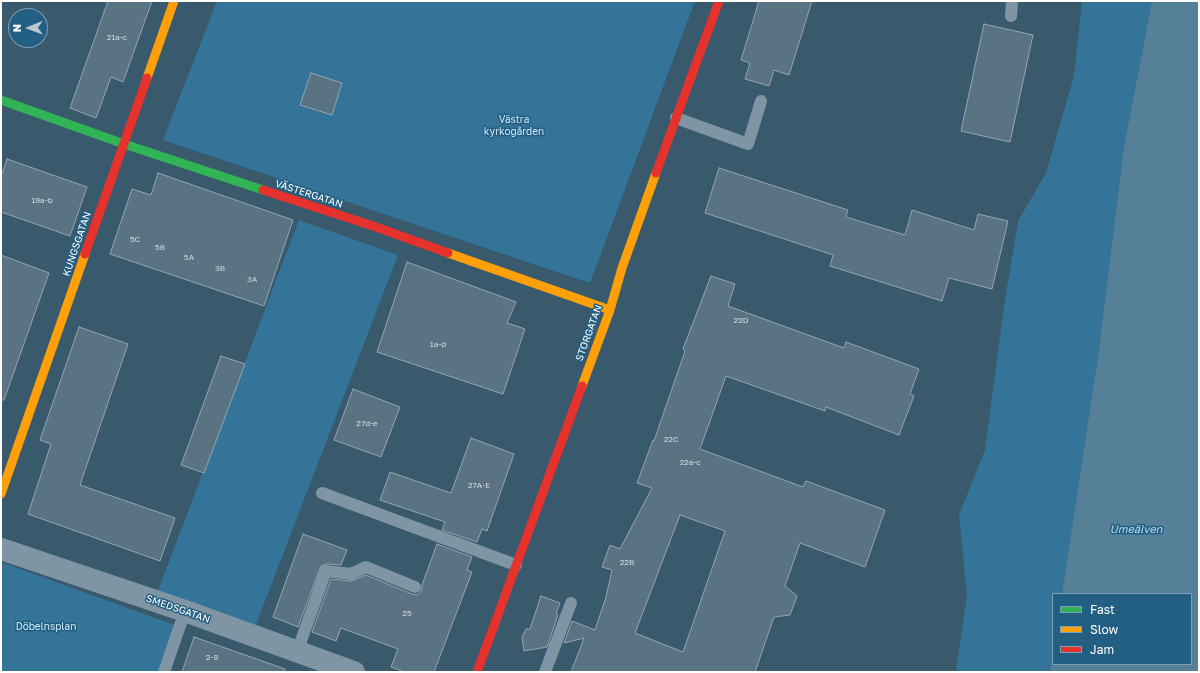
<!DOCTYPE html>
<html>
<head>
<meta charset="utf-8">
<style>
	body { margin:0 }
	#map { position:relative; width:1200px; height:673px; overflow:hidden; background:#39596d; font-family:"Golos Text",sans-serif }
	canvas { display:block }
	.frame { position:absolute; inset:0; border:2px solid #fff; pointer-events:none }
	.legend { position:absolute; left:1052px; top:593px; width:140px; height:72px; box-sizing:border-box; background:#235f83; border:1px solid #7b9fb5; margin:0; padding:5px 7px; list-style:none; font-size:12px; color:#fff }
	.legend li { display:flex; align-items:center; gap:8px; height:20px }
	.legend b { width:20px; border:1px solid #7b9fb5 }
	.north { position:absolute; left:8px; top:8px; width:40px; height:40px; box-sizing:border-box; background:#235f83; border:1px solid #7b9fb5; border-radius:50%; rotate:269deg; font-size:11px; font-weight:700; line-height:16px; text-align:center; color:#fff }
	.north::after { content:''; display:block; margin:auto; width:14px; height:18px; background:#bac5cc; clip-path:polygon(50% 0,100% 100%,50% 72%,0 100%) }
</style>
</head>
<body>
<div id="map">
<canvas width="1200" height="673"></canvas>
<div class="frame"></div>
<ul class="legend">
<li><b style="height:5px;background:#30b455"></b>Fast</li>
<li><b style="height:5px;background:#ff9f0a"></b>Slow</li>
<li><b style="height:5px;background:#e5322d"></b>Jam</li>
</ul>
<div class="north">N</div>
</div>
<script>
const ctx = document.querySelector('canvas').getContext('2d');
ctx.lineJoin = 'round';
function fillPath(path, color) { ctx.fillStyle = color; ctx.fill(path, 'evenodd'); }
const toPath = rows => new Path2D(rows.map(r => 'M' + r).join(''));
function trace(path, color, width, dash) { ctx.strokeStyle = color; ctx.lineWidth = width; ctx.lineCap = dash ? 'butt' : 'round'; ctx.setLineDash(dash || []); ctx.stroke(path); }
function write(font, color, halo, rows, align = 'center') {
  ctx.font = font + ' "Golos Text",sans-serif'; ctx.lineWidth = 3; ctx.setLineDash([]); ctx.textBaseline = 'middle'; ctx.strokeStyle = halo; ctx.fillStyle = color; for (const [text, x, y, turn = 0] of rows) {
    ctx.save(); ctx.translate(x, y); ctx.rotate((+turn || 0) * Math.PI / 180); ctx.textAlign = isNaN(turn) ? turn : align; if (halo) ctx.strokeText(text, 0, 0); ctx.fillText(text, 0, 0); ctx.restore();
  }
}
const green = toPath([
	[217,1,695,1,590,283,163,140],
	[1082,1,1152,1,1124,146,1099,349,1062,594,1053,594,1053,654,1050,672,956,672,967,596,959,515,985,450,1005,299,1018,221,1046,173,1074,76],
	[299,220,398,255,255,627,157,593],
	[1,562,177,626,161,672,1,672]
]);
const water = toPath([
	[1152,1,1199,1,1199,672,1050,672,1053,654,1053,664,1191,664,1191,594,1062,594,1099,349,1124,146]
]);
const building = toPath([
	[108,1,152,1,123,82,111,77,96,118,70,108,108,1],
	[759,1,812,1,789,75,774,70,769,86,745,79,750,63,741,60,759,1],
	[984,24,1033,35,1010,142,961,131,984,24],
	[311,73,342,83,332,115,300,105,311,73],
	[7,159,87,187,70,236,1,212,1,177,7,159],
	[719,168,848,210,846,217,905,235,912,210,974,230,978,214,1008,221,992,289,949,278,942,301,830,266,833,255,705,213,719,168],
	[158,173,293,220,264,306,110,254,132,189,151,195,158,173],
	[1,255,49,273,4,400,1,400,1,255],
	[407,262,516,302,507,323,525,329,503,394,377,352,407,262],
	[711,276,735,284,728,306,844,348,846,342,919,369,910,394,914,396,899,435,826,407,825,411,726,376,700,449,803,487,806,481,885,510,865,567,800,543,785,586,797,596,790,615,774,617,755,672,571,672,584,638,564,643,572,621,595,630,606,597,612,570,602,567,610,545,620,549,652,488,637,483,653,440,654,441,685,351,683,349,711,276],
	[680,515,725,531,683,652,635,633,680,515],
	[79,327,128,344,80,485,175,518,160,561,28,514,51,444,40,440,79,327],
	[221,356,245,364,204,473,181,465,221,356],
	[353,389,400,407,381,457,334,440,353,389],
	[471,438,514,454,487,531,482,529,477,542,442,530,445,522,380,500,390,472,451,493,471,438],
	[303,534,347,550,341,565,327,564,321,566,298,627,273,617,303,534],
	[437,544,472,557,467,570,472,572,434,672,405,672,391,667,398,649,341,628,336,641,312,632,331,579,351,581,366,575,412,594,418,595,422,589,422,585,437,544],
	[541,596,560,603,556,614,558,615,547,647,524,651,522,637,526,629,530,629,541,596],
	[194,637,285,669,285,672,182,672,194,637]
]);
const lane = toPath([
	[1011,16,1012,1],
	[676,118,748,144,761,101],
	[322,493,516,565],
	[297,652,326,571,351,574,366,567,415,587],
	[164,672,185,611],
	[545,672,571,603]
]);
const street = toPath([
	[1,549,185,611,354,672]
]);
const fast = toPath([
	[1,100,124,144,263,190]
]);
const slow = toPath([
	[147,78,174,1],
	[448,253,610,310],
	[582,386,610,310,622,268,656,173],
	[1,494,85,254]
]);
const jam = toPath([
	[656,173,719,1],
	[263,190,376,227,448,253],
	[85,254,147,78],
	[477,672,582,386]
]);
const numberNames = [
	["21a-c",117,37],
	["19a-b",42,200],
	["5C",135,239],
	["5B",160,247],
	["5A",189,257],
	["3B",220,268],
	["3A",252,279],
	["22D",741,320],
	["1a-d",438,344],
	["27d-e",367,423],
	["22C",671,439],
	["22a-c",690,462],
	["27A-E",479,485],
	["22B",627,562],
	["25",407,613],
	["2-8",212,657]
];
const parkNames = [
	["Västra",514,120],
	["kyrkogården",514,132],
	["Döbelnsplan",46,627]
];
const streetNames = [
	["VÄSTERGATAN",309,194,18],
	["KUNGSGATAN",77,244,-71],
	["STORGATAN",589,333,-70],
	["SMEDSGATAN",178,609,19]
];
const waterNames = [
	["Umeälven",1136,530]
];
fillPath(green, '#347498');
fillPath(water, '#568098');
fillPath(building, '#5a7382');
trace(building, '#93a5b1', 1);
trace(lane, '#7f95a3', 12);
trace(street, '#7f95a3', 22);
trace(fast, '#30b455', 9);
trace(slow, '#ff9f0a', 9);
trace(jam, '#e5322d', 9);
write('8px', '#d6dce0', null, numberNames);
write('10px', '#cfe8f6', '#235f83', parkNames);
write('10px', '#fff', '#235f83', streetNames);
write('italic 11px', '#b6dbef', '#235f83', waterNames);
</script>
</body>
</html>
